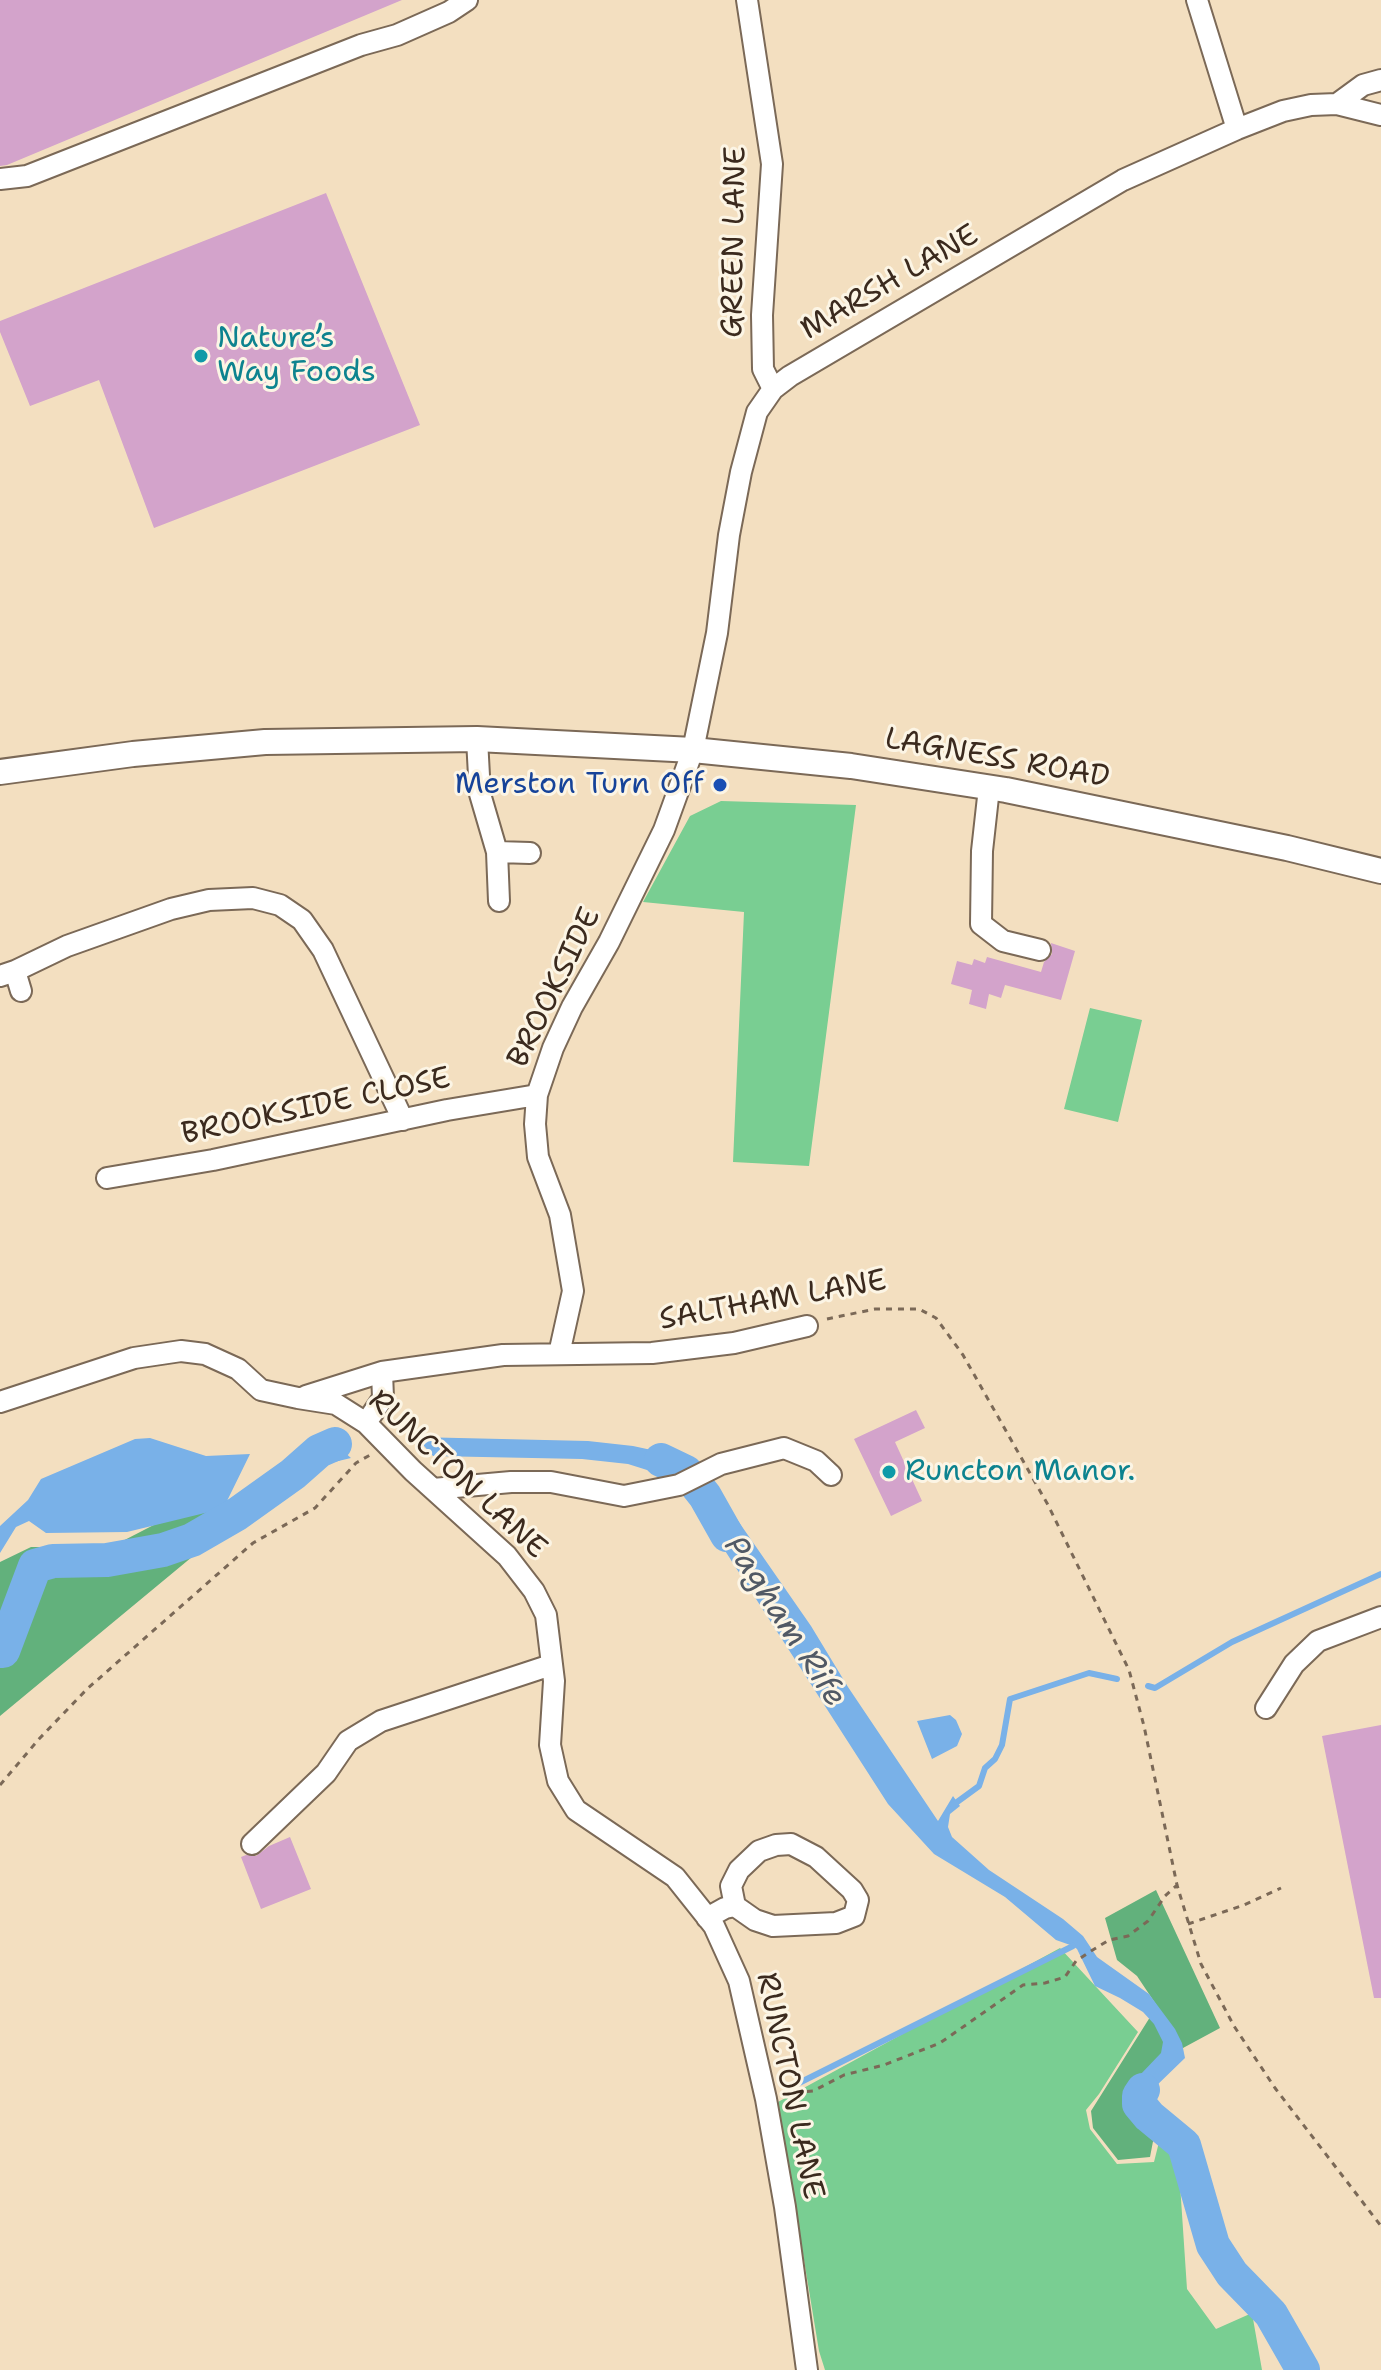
<!DOCTYPE html>
<html>
<head>
<meta charset="utf-8">
<style>
	body { margin:0 }
	canvas { display:block; background:#f3dfc0 }
</style>
</head>
<body>
<canvas width="1381" height="2370"></canvas>
<script>
const ctx = document.querySelector('canvas').getContext('2d');
ctx.lineJoin = 'round';
function fillPath(path, color) { ctx.fillStyle = color; ctx.fill(path, 'evenodd'); }
const toPath = rows => new Path2D(rows.map(r => 'M' + r).join(''));
function trace(path, color, width, dash) { ctx.strokeStyle = color; ctx.lineWidth = width; ctx.lineCap = dash ? 'butt' : 'round'; ctx.setLineDash(dash || []); ctx.stroke(path); }
function write(font, color, halo, rows, align = 'center') {
  ctx.font = font + ' "Shantell Sans",sans-serif'; ctx.lineWidth = 6; ctx.setLineDash([]); ctx.textBaseline = 'middle'; ctx.strokeStyle = halo; ctx.fillStyle = color; for (const [text, x, y, turn = 0] of rows) {
    ctx.save(); ctx.translate(x, y); ctx.rotate((+turn || 0) * Math.PI / 180); ctx.textAlign = isNaN(turn) ? turn : align; if (halo) ctx.strokeText(text, 0, 0); ctx.fillText(text, 0, 0); ctx.restore();
  }
}
const green = toPath([
	[721,801,856,805,809,1166,733,1162,744,912,643,902,690,816],
	[1090,1008,1142,1020,1118,1122,1064,1109],
	[1060,1948,1138,2032,1099,2094,1086,2110,1090,2129,1117,2164,1154,2162,1160,2138,1178,2154,1187,2289,1216,2329,1252,2313,1262,2370,825,2370,819,2351,778,2102]
]);
const forest = toPath([
	[208,1497,233,1523,0,1716,0,1562,31,1547,111,1547],
	[1156,1890,1220,2028,1183,2048,1137,2087,1133,2101,1143,2124,1155,2131,1150,2157,1118,2160,1093,2128,1091,2111,1157,2006,1137,1976,1117,1960,1105,1918]
]);
const water = toPath([
	[312,1436,335,1444,351,1458,309,1468,300,1476,288,1460,294,1451,305,1448],
	[416,1437,588,1441,633,1446,670,1454,695,1469,666,1476,628,1464,582,1459,433,1456],
	[150,1438,206,1456,250,1454,227,1501,209,1512,127,1532,46,1533,29,1521,16,1527,0,1553,0,1526,28,1500,41,1479,135,1439],
	[718,1492,811,1626,848,1687,938,1821,953,1796,960,1806,950,1814,948,1827,952,1837,989,1870,1063,1919,1083,1936,1097,1957,1149,1994,1175,2029,1182,2043,1185,2058,1153,2089,1155,2100,1170,2120,1156,2131,1143,2124,1133,2101,1139,2076,1161,2053,1163,2042,1154,2024,1143,2012,1120,1998,1095,1986,1077,1949,1073,1946,1056,1940,1005,1897,934,1854,888,1804,693,1501],
	[950,1715,956,1720,962,1734,957,1746,932,1759,917,1721]
]);
const stream = toPath([
	[1148,1686,1155,1688,1232,1642,1381,1574],
	[953,1805,979,1786,985,1768,995,1759,1002,1745,1010,1699,1089,1673,1117,1679],
	[787,2089,1073,1946]
]);
const river = toPath([
	[661,1460,686,1472,705,1496,727,1535],
	[0,1651,3,1651,35,1566,53,1561,107,1560,163,1550,192,1540,237,1514,293,1474,319,1451,335,1444],
	[1143,2090,1139,2096,1139,2104,1149,2116,1184,2145,1213,2245,1232,2274,1271,2314,1303,2370]
]);
const building = toPath([
	[0,0,402,0,7,165,0,166],
	[326,193,420,425,154,528,99,380,30,406,0,332,0,321],
	[1051,943,1075,951,1061,1000,1005,985,1001,998,989,994,986,1009,969,1004,972,990,951,984,957,961,972,965,974,959,985,963,987,957,1041,972,1044,962,1052,954],
	[916,1410,925,1428,895,1442,922,1501,891,1516,854,1439],
	[1381,1725,1381,1998,1374,1998,1322,1736],
	[290,1837,311,1889,261,1909,241,1857,246,1855,256,1856,269,1846]
]);
const path = toPath([
	[827,1319,875,1309,919,1309,936,1318,963,1355,1048,1505,1129,1670,1144,1726,1177,1885,1201,1964,1234,2026,1275,2088,1381,2226],
	[0,1785,39,1739,87,1689,253,1543,315,1508,356,1463,370,1455],
	[1188,1924,1244,1905,1281,1888],
	[783,2094,813,2091,844,2075,884,2065,940,2043,1023,1985,1045,1983,1065,1977,1076,1961,1091,1951,1109,1940,1128,1936,1148,1921,1165,1896,1177,1885]
]);
const minor = toPath([
	[747,0,772,164,762,315,763,369,773,389],
	[1197,0,1237,129],
	[1337,104,1363,85,1381,80],
	[0,179,27,176,361,45,397,35,449,12,467,0],
	[477,739,480,794,497,852,499,901],
	[989,788,982,851,981,924,1003,941,1040,950],
	[497,852,530,853],
	[15,971,21,991],
	[0,976,15,971,67,946,171,909,209,900,253,898,280,905,302,920,323,950,403,1120],
	[107,1178,213,1160,447,1110,537,1095],
	[559,1354,573,1291,560,1215,538,1157,535,1124,537,1095,553,1048,572,1007,609,942,664,830,693,750,717,633,729,535,741,472,757,412,773,389,790,376,1123,180,1237,129,1283,111,1311,105,1337,104,1381,115],
	[306,1396,382,1372,503,1355,652,1353,734,1343,807,1326],
	[0,1402,134,1358,181,1351,205,1354,238,1369,261,1390,298,1398,336,1404,366,1423,413,1471,507,1556,534,1591,546,1615,554,1681,550,1745,558,1781,576,1810,675,1877,714,1926,739,1981,766,2099,785,2207,807,2370],
	[366,1423,383,1398,382,1372],
	[433,1489,511,1482,551,1482,624,1496,679,1485,721,1464,784,1448,816,1461,831,1475],
	[1266,1708,1294,1664,1318,1641,1381,1617],
	[252,1844,326,1773,348,1741,381,1721,551,1665],
	[707,1918,725,1908,735,1906,755,1920,773,1926,836,1923,854,1916,858,1900,852,1890,816,1857,791,1844,776,1845,759,1851,739,1870,731,1886,735,1906]
]);
const major = toPath([
	[0,772,133,754,265,742,477,739,693,750,851,766,1006,790,1287,848,1381,871]
]);
const markers = [
	[201,356,8,"#0f9aa8"],
	[720,785,8,"#1a4fb4"],
	[889,1472,8,"#0f9aa8"]
];
const streetNames = [
	["GREEN LANE",735,242,-89],
	["MARSH LANE",890,283,-30],
	["LAGNESS ROAD",997,759,10],
	["BROOKSIDE",555,988,-64],
	["BROOKSIDE CLOSE",316,1107,-12],
	["SALTHAM LANE",773,1301,-10],
	["RUNCTON LANE",457,1475,43],
	["RUNCTON LANE",789,2086,78]
];
const cultureNames = [
	["Nature’s",217,339],
	["Way Foods",217,373],
	["Runcton Manor.",905,1472]
];
const transitNames = [
	["Merston Turn Off",704,785]
];
const waterNames = [
	["Pagham Rife",784,1622,57]
];
fillPath(green, '#79ce92');
fillPath(forest, '#62b17c');
fillPath(water, '#79b1e8');
trace(stream, '#79b1e8', 6);
trace(river, '#79b1e8', 34);
fillPath(building, '#d3a3cb');
trace(minor, '#7b6957', 24);
trace(major, '#7b6957', 28);
trace(path, '#7b6957', 3, [6, 6]);
trace(minor, '#fff', 20);
trace(major, '#fff', 24);
for (const [x, y, r, color] of markers) { const dot = new Path2D(); dot.arc(x, y, r, 0, 2 * Math.PI); ctx.fillStyle = color; ctx.fill(dot); trace(dot, '#fcf5e5', 3); }
write('30px', '#3b2a1e', '#fcf5e5', streetNames);
write('30px', '#0d838f', '#fcf5e5', cultureNames, 'left');
write('30px', '#164399', '#fcf5e5', transitNames, 'right');
write('italic 32px', '#515965', '#fcf5e5', waterNames);
</script>
</body>
</html>
